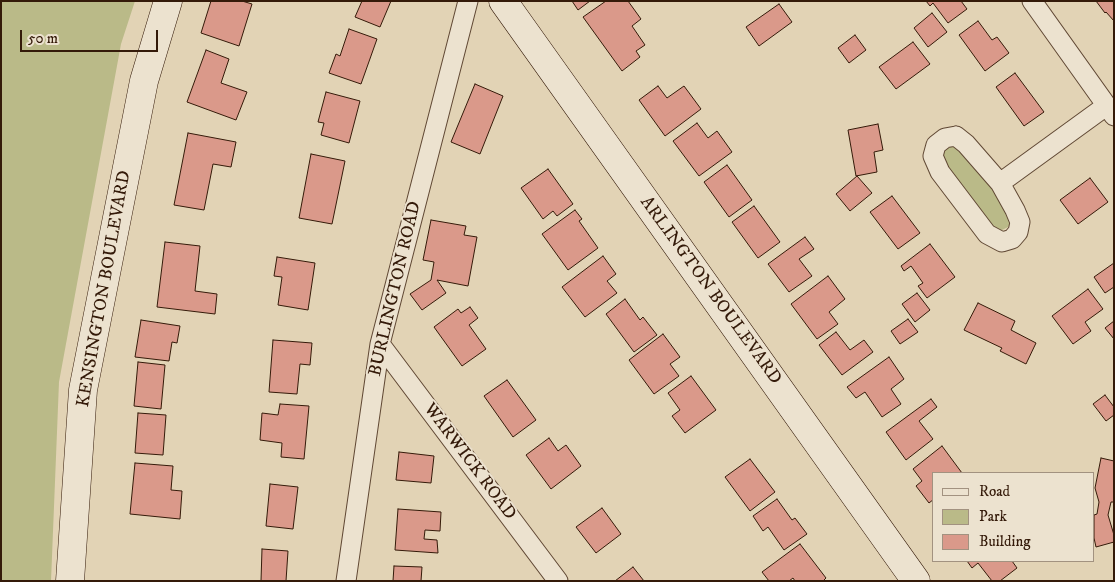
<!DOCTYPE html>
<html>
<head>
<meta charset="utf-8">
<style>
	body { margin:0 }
	#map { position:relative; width:1115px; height:582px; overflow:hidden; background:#e2d3b5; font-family:"IM FELL DW Pica",serif }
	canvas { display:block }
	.frame { position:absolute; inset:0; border:2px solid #341a09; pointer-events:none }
	.legend { position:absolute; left:932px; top:472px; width:162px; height:90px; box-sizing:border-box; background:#ece2cf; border:1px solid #a29280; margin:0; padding:6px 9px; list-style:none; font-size:15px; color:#341a09 }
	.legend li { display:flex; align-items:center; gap:10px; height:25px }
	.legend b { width:25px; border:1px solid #a29280 }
	.scale { position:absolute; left:20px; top:30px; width:138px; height:22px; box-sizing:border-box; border:2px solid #341a09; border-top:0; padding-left:6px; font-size:15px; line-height:18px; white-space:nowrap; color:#341a09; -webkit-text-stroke:4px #ece2cf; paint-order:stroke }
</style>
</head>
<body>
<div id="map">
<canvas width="1115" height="582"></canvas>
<div class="frame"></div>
<ul class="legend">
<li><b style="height:6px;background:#ece2cf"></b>Road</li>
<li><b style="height:14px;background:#baba88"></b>Park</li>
<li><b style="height:14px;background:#da998a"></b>Building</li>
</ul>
<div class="scale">50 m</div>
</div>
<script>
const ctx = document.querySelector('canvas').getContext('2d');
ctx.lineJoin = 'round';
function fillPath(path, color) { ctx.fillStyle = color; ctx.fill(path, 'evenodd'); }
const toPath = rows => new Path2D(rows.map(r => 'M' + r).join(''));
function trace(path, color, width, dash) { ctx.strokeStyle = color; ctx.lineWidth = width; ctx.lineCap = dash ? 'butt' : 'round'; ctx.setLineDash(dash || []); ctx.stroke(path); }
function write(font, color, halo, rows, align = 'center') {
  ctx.font = font + ' "IM FELL DW Pica",serif'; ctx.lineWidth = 4; ctx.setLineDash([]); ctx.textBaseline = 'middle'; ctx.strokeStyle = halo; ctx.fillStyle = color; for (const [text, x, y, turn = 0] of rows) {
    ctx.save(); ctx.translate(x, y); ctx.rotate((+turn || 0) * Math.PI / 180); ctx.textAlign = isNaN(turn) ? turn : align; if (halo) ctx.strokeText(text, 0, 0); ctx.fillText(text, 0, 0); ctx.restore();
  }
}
const green = toPath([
	[1,1,135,1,121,44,59,382,51,581,1,581],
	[951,146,956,147,973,163,1003,204,1011,222,1008,227,1002,230,995,230,943,164,943,152]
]);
const building = toPath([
	[211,1,242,1,252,4,239,46,201,33,211,1],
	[362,1,391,1,380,27,355,17,362,1],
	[572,1,590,1,578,10,572,1],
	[606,1,628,1,641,19,632,26,645,45,636,51,640,57,622,71,583,17,606,1],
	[926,1,961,1,967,9,948,23,933,3,930,6,926,1],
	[1096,1,1114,1,1114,21,1106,12,1105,13,1096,1],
	[779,4,792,22,759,46,746,27,779,4],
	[932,13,947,32,928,47,914,28,932,13],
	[978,21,992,40,997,37,1009,53,985,71,959,35,978,21],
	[349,29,377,39,361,84,329,73,336,54,340,56,349,29],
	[855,35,866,50,849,63,838,48,855,35],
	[913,42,930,64,896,89,879,67,913,42],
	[206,50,229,59,221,83,247,92,236,120,187,102,206,50],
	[1015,73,1044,112,1024,126,996,87,1015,73],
	[475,84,503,96,480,154,451,142,475,84],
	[658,86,667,98,684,86,701,109,665,136,639,100,658,86],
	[326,92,360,101,349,143,321,135,324,123,318,122,326,92],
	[697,123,708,138,717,131,732,152,699,176,673,141,697,123],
	[878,124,883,150,874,152,877,172,856,176,848,130,878,124],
	[188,133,236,142,231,167,213,164,204,210,174,205,188,133],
	[311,154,345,161,332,224,299,218,311,154],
	[727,165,752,200,729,217,704,182,727,165],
	[548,169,573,204,557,216,553,211,543,219,521,188,548,169],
	[857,176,872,193,850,211,836,194,857,176],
	[1090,178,1108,202,1078,224,1060,200,1090,178],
	[892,196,920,233,898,249,870,212,892,196],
	[754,206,780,242,758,258,732,222,754,206],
	[575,210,582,219,579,221,598,248,568,270,542,234,575,210],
	[431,220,466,226,464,235,477,237,468,286,437,280,446,293,422,310,410,294,431,280,434,262,423,260,431,220],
	[805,237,814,249,799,259,812,276,789,292,768,264,805,237],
	[165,242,200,246,195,291,217,294,215,314,157,307,165,242],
	[930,244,955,277,927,298,918,286,923,283,911,266,904,271,901,266,930,244],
	[603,256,616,274,607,281,617,293,585,317,562,287,603,256],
	[277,257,315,263,308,310,278,305,282,277,274,276,277,257],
	[1114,263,1114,287,1105,293,1094,277,1114,263],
	[828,276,845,299,829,312,838,324,817,339,791,304,828,276],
	[1088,289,1103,309,1085,322,1091,331,1073,344,1052,316,1088,289],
	[917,293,930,310,915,322,902,304,917,293],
	[625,299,640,320,643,317,657,335,634,352,606,314,625,299],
	[978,303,1015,321,1011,330,1036,343,1026,364,1000,351,1002,348,964,330,978,303],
	[470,307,478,318,469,325,486,349,462,366,434,327,458,309,461,313,470,307],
	[908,319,918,332,900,344,891,331,908,319],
	[141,320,180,326,177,343,172,342,169,361,135,357,141,320],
	[1114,321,1114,339,1105,328,1114,321],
	[836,332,850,350,864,340,873,352,842,375,819,345,836,332],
	[663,334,680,357,670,364,679,376,654,394,629,360,663,334],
	[273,340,312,343,310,365,300,364,297,394,269,392,273,340],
	[889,357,904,379,891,389,901,404,882,417,865,392,856,398,847,387,889,357],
	[138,362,165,365,161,409,134,406,138,362],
	[691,376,716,410,685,433,672,416,680,410,668,393,691,376],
	[507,380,536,420,513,437,484,396,507,380],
	[1105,395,1114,407,1114,415,1106,421,1093,404,1105,395],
	[931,399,937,407,919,421,933,439,906,460,886,432,931,399],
	[280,404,309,406,304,459,281,457,282,443,260,440,262,413,278,415,280,404],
	[138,413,166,415,163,455,135,453,138,413],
	[549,438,558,451,566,445,581,466,551,489,526,455,549,438],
	[942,446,962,473,934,473,934,499,929,503,916,486,922,481,913,469,942,446],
	[399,452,434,456,431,483,396,480,399,452],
	[1101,458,1114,461,1114,502,1111,502,1108,515,1114,535,1114,542,1096,547,1094,538,1094,515,1097,514,1099,502,1095,488,1101,458],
	[750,459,775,492,750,511,725,477,750,459],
	[135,463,173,466,171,490,182,491,180,519,130,514,135,463],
	[270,484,298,487,293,529,266,526,270,484],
	[777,499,792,520,795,518,807,534,784,550,768,527,763,531,753,516,777,499],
	[602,508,621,534,596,553,576,527,602,508],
	[398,509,441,512,440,531,425,530,424,539,437,540,438,553,395,550,398,509],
	[800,544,826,578,823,581,795,581,793,578,789,581,769,581,762,572,800,544],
	[262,549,288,551,286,581,261,581,262,549],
	[967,561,1012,561,1017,568,1000,581,992,581,978,563,972,568,967,561],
	[394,566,422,567,421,581,393,581,394,566],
	[633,567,644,581,615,581,633,567]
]);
const street = toPath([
	[1032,1,1114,116],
	[956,136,966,144,1000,183,1015,210,1020,222,1018,232,1012,239,1002,242,987,234,940,172,933,156,936,145,945,138,956,136],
	[1000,183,1106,106],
	[380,344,558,581],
	[346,581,380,344,468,1]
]);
const secondary = toPath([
	[503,1,916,581],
	[70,581,83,390,144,81,168,1]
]);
const streetNames = [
	["KENSINGTON BOULEVARD",105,289,-80],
	["BURLINGTON ROAD",396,289,-77],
	["ARLINGTON BOULEVARD",710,291,54],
	["WARWICK ROAD",469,462,53]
];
fillPath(green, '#baba88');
fillPath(building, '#da998a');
trace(building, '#341a09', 1);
trace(street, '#604834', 21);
trace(secondary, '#341a09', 29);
trace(street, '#ece2cf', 19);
trace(secondary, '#ece2cf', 28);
write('18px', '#341a09', '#ece2cf', streetNames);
</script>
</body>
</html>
